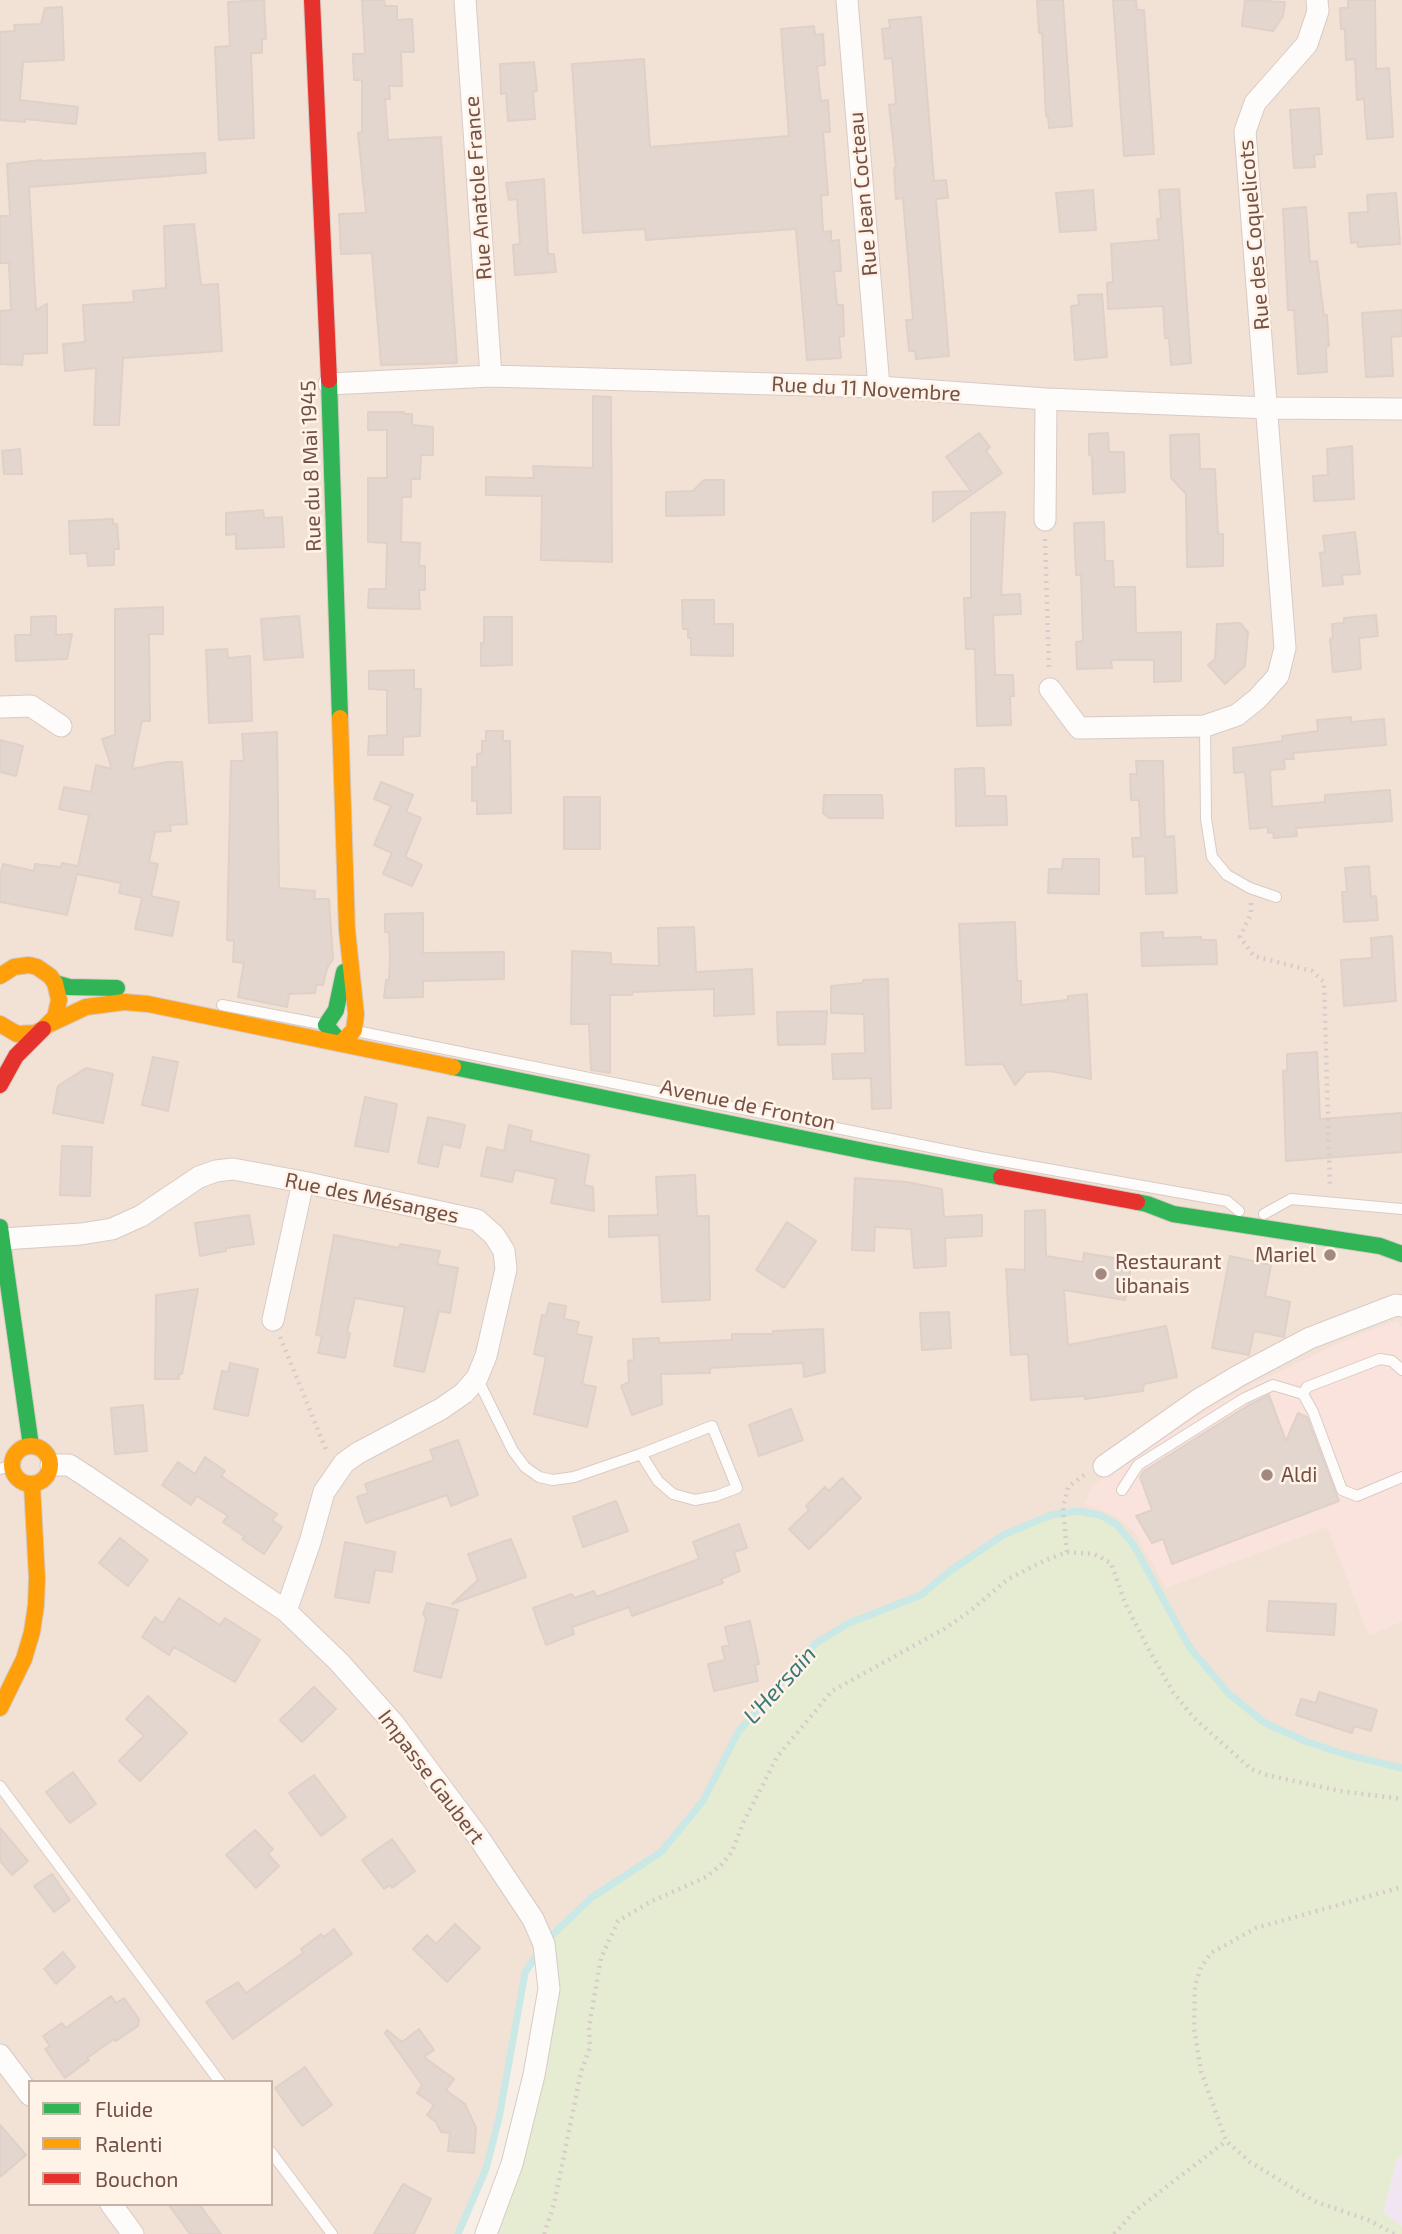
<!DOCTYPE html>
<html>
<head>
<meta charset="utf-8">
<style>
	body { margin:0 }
	#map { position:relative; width:1402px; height:2234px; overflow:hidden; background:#f7eee6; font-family:"Exo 2",sans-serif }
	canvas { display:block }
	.legend { position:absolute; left:28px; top:2080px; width:245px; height:126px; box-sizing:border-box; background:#fff2e7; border:2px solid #c7b2a7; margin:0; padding:9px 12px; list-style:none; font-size:21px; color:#745147 }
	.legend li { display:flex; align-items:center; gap:14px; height:35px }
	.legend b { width:35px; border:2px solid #c7b2a7 }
</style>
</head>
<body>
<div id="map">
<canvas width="1402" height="2234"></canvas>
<ul class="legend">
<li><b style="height:9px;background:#30b455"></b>Fluide</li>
<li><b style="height:9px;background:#ff9f0a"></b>Ralenti</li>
<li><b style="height:9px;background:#e5322d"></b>Bouchon</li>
</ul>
</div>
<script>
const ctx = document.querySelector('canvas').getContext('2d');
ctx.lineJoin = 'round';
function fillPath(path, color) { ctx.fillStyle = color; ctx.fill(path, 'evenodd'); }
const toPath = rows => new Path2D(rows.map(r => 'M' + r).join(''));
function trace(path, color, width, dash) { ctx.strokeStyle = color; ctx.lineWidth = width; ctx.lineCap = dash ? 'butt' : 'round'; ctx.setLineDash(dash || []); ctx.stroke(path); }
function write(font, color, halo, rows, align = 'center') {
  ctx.font = font + ' "Exo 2",sans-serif'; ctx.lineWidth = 5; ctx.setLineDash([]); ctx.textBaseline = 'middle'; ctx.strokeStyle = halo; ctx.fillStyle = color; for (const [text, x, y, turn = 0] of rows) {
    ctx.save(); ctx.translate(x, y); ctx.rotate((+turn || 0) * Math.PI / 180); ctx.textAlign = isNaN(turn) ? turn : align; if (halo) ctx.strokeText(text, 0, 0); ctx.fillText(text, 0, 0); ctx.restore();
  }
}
const residential = toPath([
	[0,0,1402,0,1402,1768,1344,1754,1305,1741,1265,1723,1229,1694,1190,1648,1133,1544,1100,1515,1078,1511,1051,1515,1003,1535,950,1571,921,1595,816,1643,738,1732,703,1801,661,1852,591,1898,567,1918,544,1944,525,1973,499,2118,486,2169,458,2234,0,2234],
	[30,2082,271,2082,271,2204,30,2204]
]);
const commercial = toPath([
	[1396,1321,1402,1327,1402,1621,1369,1636,1327,1527,1166,1588,1135,1532,1116,1516,1085,1504,1092,1486,1127,1459,1241,1390,1339,1343]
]);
const education = toPath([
	[1402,2155,1402,2227,1383,2212,1397,2159]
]);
const green = toPath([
	[1078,1511,1100,1515,1116,1524,1133,1544,1190,1648,1229,1694,1265,1723,1305,1741,1344,1754,1402,1768,1402,2155,1397,2159,1383,2212,1402,2227,1402,2234,486,2234,534,2075,544,1944,567,1918,591,1898,661,1852,703,1801,738,1732,816,1643,849,1623,921,1595,950,1571,1003,1535,1051,1515]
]);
const stream = toPath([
	[546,1941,591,1898,661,1852,703,1801,738,1732,816,1643,849,1623,921,1595,950,1571,1003,1535,1051,1515,1078,1511,1100,1515,1116,1524,1133,1544,1190,1648,1229,1694,1265,1723,1305,1741,1344,1754,1402,1768],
	[458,2234,486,2169,499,2118,525,1973,539,1951]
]);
const building = toPath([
	[264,0,266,39,262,39,262,53,251,53,254,138,219,140,215,47,230,46,228,2,264,0],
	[362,0,384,0,385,6,397,6,397,20,412,19,414,52,401,52,402,86,389,86,390,99,385,99,388,140,441,137,457,363,381,365,372,253,341,254,339,214,366,213,358,133,362,132,362,80,354,80,353,54,365,54,362,0],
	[1037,0,1063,0,1072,126,1049,128,1048,116,1046,116,1042,33,1039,33,1037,0],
	[1113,0,1136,0,1137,10,1144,10,1154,154,1124,156,1113,0],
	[1245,0,1285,2,1283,16,1273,31,1242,26,1245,0],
	[1348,0,1375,0,1376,69,1389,68,1393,137,1367,139,1364,99,1357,100,1355,59,1346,60,1345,29,1341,29,1340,8,1348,8,1348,0],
	[62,7,64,60,23,62,20,100,78,107,76,124,25,119,25,122,0,120,0,32,15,31,14,25,41,24,45,8,62,7],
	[921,17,934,181,946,180,948,198,936,199,949,356,916,359,915,351,909,351,906,320,913,320,903,198,896,199,894,168,896,168,889,105,896,104,892,58,885,59,882,29,890,28,889,20,921,17],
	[814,26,815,35,823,34,825,65,817,66,821,101,828,100,830,132,823,132,828,195,821,195,823,232,831,231,831,241,839,240,841,271,834,271,837,305,843,305,844,336,839,337,841,358,807,360,796,229,646,240,645,229,583,233,572,64,644,59,650,147,789,136,781,29,814,26],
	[534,62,537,91,533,92,535,119,508,121,506,93,501,94,500,64,534,62],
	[1319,108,1322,154,1314,155,1315,167,1294,168,1290,110,1319,108],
	[205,153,206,173,29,187,36,310,47,304,47,353,23,354,22,365,0,364,0,311,11,310,9,263,0,263,0,216,10,216,7,164,41,160,41,161,205,153],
	[544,179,548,254,554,254,556,272,515,275,513,245,520,244,517,199,509,200,506,183,544,179],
	[1179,189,1191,363,1171,365,1169,338,1165,338,1163,306,1108,309,1107,283,1113,282,1111,244,1159,240,1157,219,1161,219,1159,190,1179,189],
	[1093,190,1096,230,1060,232,1056,193,1093,190],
	[1396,193,1400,244,1358,247,1357,242,1351,243,1349,213,1368,212,1367,195,1396,193],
	[1306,207,1310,262,1317,261,1324,316,1327,315,1329,346,1326,347,1327,372,1298,374,1294,310,1288,310,1283,209,1306,207],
	[194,224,201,285,218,284,222,351,123,358,119,425,94,425,96,368,65,371,63,344,85,342,83,305,134,302,133,291,166,288,164,226,194,224],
	[1102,294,1107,357,1075,360,1071,306,1079,305,1078,295,1102,294],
	[1402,310,1402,336,1391,337,1393,376,1366,377,1362,313,1402,310],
	[593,396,611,397,612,562,541,560,542,496,486,495,486,477,534,478,533,466,593,468,593,396],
	[368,412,404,412,404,414,412,414,412,425,433,427,433,455,421,455,420,479,411,479,411,497,402,497,401,542,420,543,419,566,425,566,425,590,419,590,420,609,368,608,369,589,386,589,387,543,368,542,368,478,387,478,387,430,368,430,368,412],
	[979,433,990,447,986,451,1002,473,933,522,933,492,971,491,946,457,979,433],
	[1108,433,1109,452,1124,452,1125,492,1093,494,1092,456,1089,455,1089,434,1108,433],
	[1199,434,1200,469,1215,469,1218,534,1223,534,1223,566,1187,567,1186,494,1171,478,1170,435,1199,434],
	[1352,446,1354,499,1314,501,1313,476,1328,475,1327,449,1352,446],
	[20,449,22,474,4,474,2,451,20,449],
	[704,480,724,480,724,515,666,516,666,492,693,491,704,480],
	[263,510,264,518,282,517,284,547,236,549,236,534,226,535,226,513,263,510],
	[1005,512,1001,595,1020,594,1021,614,993,615,995,675,1013,675,1014,696,1010,696,1011,725,977,726,975,649,966,649,964,598,971,598,971,513,1005,512],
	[113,519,113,524,117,524,119,549,114,549,114,565,88,566,87,553,70,554,69,521,113,519],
	[1104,522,1105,561,1113,561,1114,587,1135,587,1136,633,1181,632,1181,681,1154,682,1154,660,1111,660,1112,668,1077,669,1076,642,1083,641,1081,575,1076,575,1074,523,1104,522],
	[1355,532,1360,574,1342,575,1343,584,1323,586,1320,553,1325,552,1323,536,1355,532],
	[682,600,714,600,714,624,733,624,733,656,691,655,691,638,688,638,688,629,683,629,682,600],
	[163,607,163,634,149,634,150,721,142,721,132,769,167,762,182,762,187,824,170,825,171,831,155,832,149,862,158,864,151,896,179,902,172,936,135,929,142,898,119,893,121,883,77,874,67,915,0,902,0,876,3,864,34,871,35,864,61,867,62,863,78,866,89,815,59,809,64,787,91,792,96,765,112,769,102,739,115,735,115,609,163,607],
	[1376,615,1378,636,1359,638,1361,669,1333,672,1330,639,1333,638,1332,624,1344,623,1344,618,1376,615],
	[56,616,56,635,72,634,67,659,16,661,15,635,31,635,31,617,56,616],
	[299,616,303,657,264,660,261,619,299,616],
	[484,617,512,617,512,665,481,666,481,643,484,643,484,617],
	[1240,623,1248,632,1245,666,1225,684,1208,665,1215,659,1217,624,1240,623],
	[227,649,228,658,250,656,252,721,209,723,206,650,227,649],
	[414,670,414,689,421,689,420,736,403,737,403,755,368,755,369,736,387,735,387,690,369,689,369,671,414,670],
	[1351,717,1351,722,1384,719,1386,745,1293,753,1294,759,1284,759,1285,769,1270,770,1272,807,1325,802,1325,795,1390,790,1392,821,1296,828,1297,836,1274,838,1273,832,1268,833,1268,827,1250,829,1245,772,1234,773,1233,748,1283,741,1282,736,1318,731,1317,720,1351,717],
	[486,731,503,731,503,741,510,741,511,813,477,814,477,801,472,801,472,767,477,767,477,754,482,753,482,741,486,741,486,731],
	[277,732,279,888,315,891,314,899,329,899,333,959,327,968,323,985,316,985,315,993,289,994,287,1007,238,997,244,963,233,962,234,941,227,940,231,761,244,761,242,734,277,732],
	[0,740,23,746,16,776,0,772,0,740],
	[1136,761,1163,761,1165,837,1174,836,1177,893,1146,894,1145,856,1133,857,1132,838,1141,838,1139,800,1131,800,1130,774,1137,774,1136,761],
	[975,768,984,768,985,796,1006,796,1007,825,956,826,955,769,975,768],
	[381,782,413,795,406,812,421,818,405,857,422,865,412,886,383,874,392,853,374,845,391,806,374,799,381,782],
	[824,795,882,795,883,818,829,818,823,813,824,795],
	[564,797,600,797,600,849,564,849,564,797],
	[1063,859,1099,859,1099,894,1048,893,1049,869,1062,869,1063,859],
	[1369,866,1371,897,1376,896,1378,920,1344,922,1342,892,1347,892,1345,868,1369,866],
	[423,913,423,953,504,952,504,979,423,981,423,997,384,998,386,980,389,980,390,956,389,932,385,932,385,914,423,913],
	[1015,922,1017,981,1021,981,1021,1005,1068,1000,1068,996,1087,994,1091,1079,1050,1071,1026,1072,1015,1085,1003,1064,966,1065,959,924,1015,922],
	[694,927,696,972,752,969,754,1014,714,1016,714,989,632,992,632,995,610,995,610,1073,591,1070,589,1024,571,1024,572,951,611,953,611,964,659,966,658,928,694,927],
	[1163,932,1163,938,1201,937,1201,940,1216,940,1217,964,1142,966,1141,933,1163,932],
	[1392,936,1396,1001,1344,1006,1341,960,1372,958,1371,938,1392,936],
	[888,979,891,1108,872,1109,871,1078,833,1079,832,1054,865,1053,864,1014,831,1013,831,986,863,983,863,980,888,979],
	[827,1011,825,1044,778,1045,777,1012,827,1011],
	[1317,1052,1320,1119,1402,1113,1402,1152,1286,1161,1283,1071,1287,1070,1287,1054,1317,1052],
	[153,1057,178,1062,168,1111,142,1105,153,1057],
	[86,1068,113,1074,103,1123,53,1113,58,1086,86,1068],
	[365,1097,397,1104,388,1152,355,1146,365,1097],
	[428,1117,465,1125,460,1148,443,1144,438,1167,418,1163,428,1117],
	[509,1125,532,1131,530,1141,589,1155,584,1185,593,1187,594,1211,551,1203,556,1179,515,1170,512,1182,481,1176,487,1147,504,1151,509,1125],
	[62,1146,92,1147,90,1196,60,1195,62,1146],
	[695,1175,697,1216,709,1216,710,1300,662,1302,659,1235,609,1237,609,1216,658,1215,656,1177,695,1175],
	[855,1178,907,1182,942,1189,944,1217,982,1215,982,1236,945,1238,946,1266,914,1268,911,1229,875,1227,874,1251,852,1250,855,1178],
	[1045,1210,1046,1256,1083,1262,1084,1253,1132,1261,1125,1300,1064,1290,1068,1345,1166,1326,1177,1377,1144,1384,1143,1391,1085,1399,1085,1396,1031,1400,1028,1354,1011,1355,1006,1269,1025,1270,1025,1211,1045,1210],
	[249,1215,254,1244,226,1248,226,1251,200,1256,195,1223,249,1215],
	[787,1222,816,1241,784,1288,756,1270,787,1222],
	[334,1235,399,1248,400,1244,440,1251,437,1264,458,1268,450,1313,439,1311,424,1372,394,1366,405,1307,355,1298,347,1333,350,1333,345,1358,318,1353,322,1336,316,1335,334,1235],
	[1230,1256,1271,1265,1265,1296,1290,1302,1284,1337,1254,1331,1249,1355,1212,1348,1230,1256],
	[198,1289,182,1374,179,1374,179,1379,155,1379,156,1295,198,1289],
	[549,1303,566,1306,564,1319,579,1322,576,1334,592,1337,582,1384,596,1387,587,1427,534,1414,546,1357,534,1354,542,1315,546,1316,549,1303],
	[949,1312,951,1348,922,1350,920,1313,949,1312],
	[823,1329,825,1372,804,1377,803,1363,710,1368,710,1373,661,1374,662,1404,632,1415,621,1386,629,1382,628,1361,634,1360,633,1339,659,1338,659,1343,732,1340,732,1334,773,1334,773,1331,823,1329],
	[230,1363,258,1369,248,1416,214,1409,222,1371,228,1372,230,1363],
	[1269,1395,1286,1441,1298,1413,1307,1417,1339,1501,1172,1564,1163,1539,1152,1543,1136,1516,1152,1510,1140,1477,1144,1471,1247,1406,1269,1395],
	[143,1405,147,1451,115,1454,111,1408,143,1405],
	[791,1409,803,1440,759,1456,749,1425,791,1409],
	[458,1440,478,1495,451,1506,447,1495,366,1523,357,1497,368,1493,365,1484,434,1460,430,1450,458,1440],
	[205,1457,225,1471,221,1476,277,1514,272,1520,282,1527,264,1554,242,1539,245,1537,223,1522,228,1516,197,1496,191,1505,162,1485,178,1462,195,1474,205,1457],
	[842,1478,861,1498,809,1549,789,1529,809,1510,806,1506,825,1487,829,1491,842,1478],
	[616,1501,628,1531,583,1547,573,1517,616,1501],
	[739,1524,747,1548,734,1552,740,1571,721,1579,723,1583,632,1616,629,1607,572,1627,574,1634,546,1645,533,1608,572,1594,574,1598,594,1591,596,1597,699,1559,693,1542,739,1524],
	[120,1538,148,1560,128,1586,99,1563,120,1538],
	[511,1539,526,1577,452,1604,478,1580,468,1554,511,1539],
	[345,1542,395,1552,392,1572,375,1570,369,1603,335,1597,345,1542],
	[179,1598,220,1625,225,1618,260,1640,235,1682,174,1647,169,1655,142,1637,155,1617,163,1623,179,1598],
	[1269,1601,1336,1604,1334,1635,1267,1631,1269,1601],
	[427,1603,458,1610,441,1678,414,1671,426,1619,423,1614,427,1603],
	[750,1621,759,1664,755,1665,758,1681,714,1691,708,1664,725,1660,722,1647,729,1645,725,1627,750,1621],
	[314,1687,336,1709,302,1742,280,1720,314,1687],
	[1319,1692,1377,1710,1371,1731,1354,1726,1352,1733,1296,1715,1301,1699,1316,1703,1319,1692],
	[148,1696,187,1733,140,1781,119,1761,144,1736,126,1719,148,1696],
	[73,1772,96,1804,70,1823,46,1792,73,1772],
	[314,1775,346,1817,321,1836,289,1793,314,1775],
	[0,1828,28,1861,12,1875,0,1861,0,1828],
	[255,1830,273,1849,268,1854,279,1866,256,1888,226,1855,255,1830],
	[392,1839,415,1871,392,1888,390,1885,384,1889,362,1860,392,1839],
	[52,1874,70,1900,54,1912,34,1886,52,1874],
	[455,1924,480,1948,447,1982,413,1949,427,1935,436,1944,455,1924],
	[334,1929,352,1954,233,2039,206,2002,238,1982,246,1993,303,1953,301,1949,321,1934,324,1937,334,1929],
	[63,1952,75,1967,56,1984,44,1969,63,1952],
	[111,1996,116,2003,124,1998,139,2019,138,2026,116,2041,114,2039,87,2058,89,2060,65,2078,45,2049,50,2046,43,2036,62,2023,66,2028,111,1996],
	[419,2029,434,2050,424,2057,454,2079,446,2090,465,2104,476,2128,474,2153,448,2151,450,2133,441,2132,436,2122,427,2115,434,2105,417,2093,422,2085,385,2033,387,2030,402,2042,419,2029],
	[305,2067,332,2105,302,2126,275,2088,305,2067],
	[0,2125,26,2155,0,2177,0,2125],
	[403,2184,431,2199,414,2234,374,2234,403,2184],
	[168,2204,199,2204,221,2234,190,2234,168,2204]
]);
const path = toPath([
	[1045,539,1049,670],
	[1251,903,1251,914,1240,937,1254,956,1312,971,1324,982,1330,1187],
	[280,1337,327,1452],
	[1067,1552,1063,1508,1068,1487,1088,1472],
	[544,2234,554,2204,581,2072,590,2047,589,2027,601,1958,618,1921,650,1902,706,1877,722,1864,732,1852,743,1823,777,1757,832,1691,944,1629,970,1611,1008,1579,1044,1561,1067,1552,1094,1554,1111,1563,1125,1603,1148,1648,1173,1692,1194,1718,1251,1769,1267,1775,1340,1791,1402,1799],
	[1114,2234,1135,2211,1226,2141],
	[1394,2234,1371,2221,1314,2201,1250,2162,1226,2141,1201,2071,1194,2028,1195,1986,1201,1967,1211,1953,1256,1928,1402,1887]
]);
const lane = toPath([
	[1205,726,1206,819,1212,857,1227,875,1250,888,1276,897],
	[222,1005,326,1025],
	[356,1031,980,1157,1227,1201,1239,1211],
	[1264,1214,1291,1199,1402,1209],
	[1402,1370,1392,1361,1380,1359,1307,1387,1303,1394,1313,1412,1342,1490,1357,1496,1402,1477],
	[477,1378,513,1451,525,1467,539,1477,553,1480,574,1477,641,1454],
	[712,1426,737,1488,716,1496,695,1500,673,1494,658,1481,641,1454,712,1426],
	[0,1469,12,1466],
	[1122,1490,1138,1465,1243,1399,1273,1385,1303,1394],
	[0,1786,220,2082],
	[271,2152,332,2234]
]);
const street = toPath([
	[465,0,491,376],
	[847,0,879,387],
	[329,384,491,376,879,387,1046,399,1268,408,1402,409],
	[1045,520,1046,399],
	[1050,689,1079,728,1205,726,1237,715,1257,699,1278,676,1285,648,1245,131,1255,103,1307,44,1318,11,1317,0],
	[0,707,31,706,61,726],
	[2,1239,81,1234,112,1229,141,1216,199,1177,216,1171,233,1169,303,1182,477,1220,494,1235,504,1251,506,1269,486,1356,477,1378,464,1393,441,1409,358,1453,344,1463,324,1492,310,1542,286,1611],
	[273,1320,303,1182],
	[51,1465,69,1465,86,1476,286,1611,339,1662,394,1724,479,1838,533,1919,544,1944,549,1989,534,2075,512,2164,486,2234],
	[1104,1466,1198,1400,1240,1375,1310,1338,1396,1305,1402,1306],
	[0,2055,30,2095],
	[111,2204,133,2234]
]);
const fast = toPath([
	[329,380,340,718],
	[55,983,69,987,117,988],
	[341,1043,326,1025,336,1010,344,972],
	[453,1067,869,1152,1001,1177],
	[1137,1202,1147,1204],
	[1147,1204,1173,1214,1380,1246,1402,1254],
	[0,1227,31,1446]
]);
const slow = toPath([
	[340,718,347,930,356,1014,354,1030,341,1043],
	[0,976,14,967,29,965,37,967,50,976,55,983,59,1000,55,1017,43,1029,35,1033,17,1034,0,1024],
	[50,1024,86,1007,124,1002,148,1004,453,1067],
	'12 1465a19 19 0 1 1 38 0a19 19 0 1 1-38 0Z',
	[0,1708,24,1659,32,1632,36,1605,37,1578,32,1485]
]);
const jam = toPath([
	[312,0,329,380],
	[0,1085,16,1056,43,1029],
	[1001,1177,1137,1202]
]);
const markers = [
	[1330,1255,7,"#a2887f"],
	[1101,1274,7,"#a2887f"],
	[1267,1475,7,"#a2887f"]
];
const streetNames = [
	["Rue Anatole France",478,188,-94],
	["Rue Jean Cocteau",863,194,-95],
	["Rue des Coquelicots",1254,235,-95],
	["Rue du 11 Novembre",866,389,3],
	["Rue du 8 Mai 1945",311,466,-92],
	["Avenue de Fronton",748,1105,12],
	["Rue des Mésanges",372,1198,12],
	["Impasse Gaubert",431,1777,53]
];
const poiNames = [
	["Mariel",1316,1255,"right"],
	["Restaurant",1115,1262],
	["libanais",1115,1286],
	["Aldi",1281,1475]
];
const waterNames = [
	["L'Hersain",780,1685,-48]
];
fillPath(residential, '#f2e2d6');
fillPath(commercial, '#fae3dc');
fillPath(education, '#f0e5f0');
fillPath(green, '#e5ecd1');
trace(stream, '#c9e8e6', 7);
fillPath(building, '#e3d6ce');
trace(building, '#dfd0c8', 2);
trace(lane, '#d8cbc5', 12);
trace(street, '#d8cbc5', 23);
trace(fast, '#d7c9c3', 18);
trace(slow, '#d7c9c3', 18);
trace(jam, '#d7c9c3', 18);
trace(path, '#d7ccc9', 4.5, [2, 5]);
trace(lane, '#fefcfb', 10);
trace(street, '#fefcfb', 21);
trace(fast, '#30b455', 16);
trace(slow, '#ff9f0a', 16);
trace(jam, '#e5322d', 16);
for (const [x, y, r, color] of markers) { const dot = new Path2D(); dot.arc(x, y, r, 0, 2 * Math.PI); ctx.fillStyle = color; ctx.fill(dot); trace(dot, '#fff2e7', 2.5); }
write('21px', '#745147', '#fff2e7', streetNames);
write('21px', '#745147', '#fff2e7', poiNames, 'left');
write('italic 23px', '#3b787a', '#fff2e7', waterNames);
</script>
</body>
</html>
